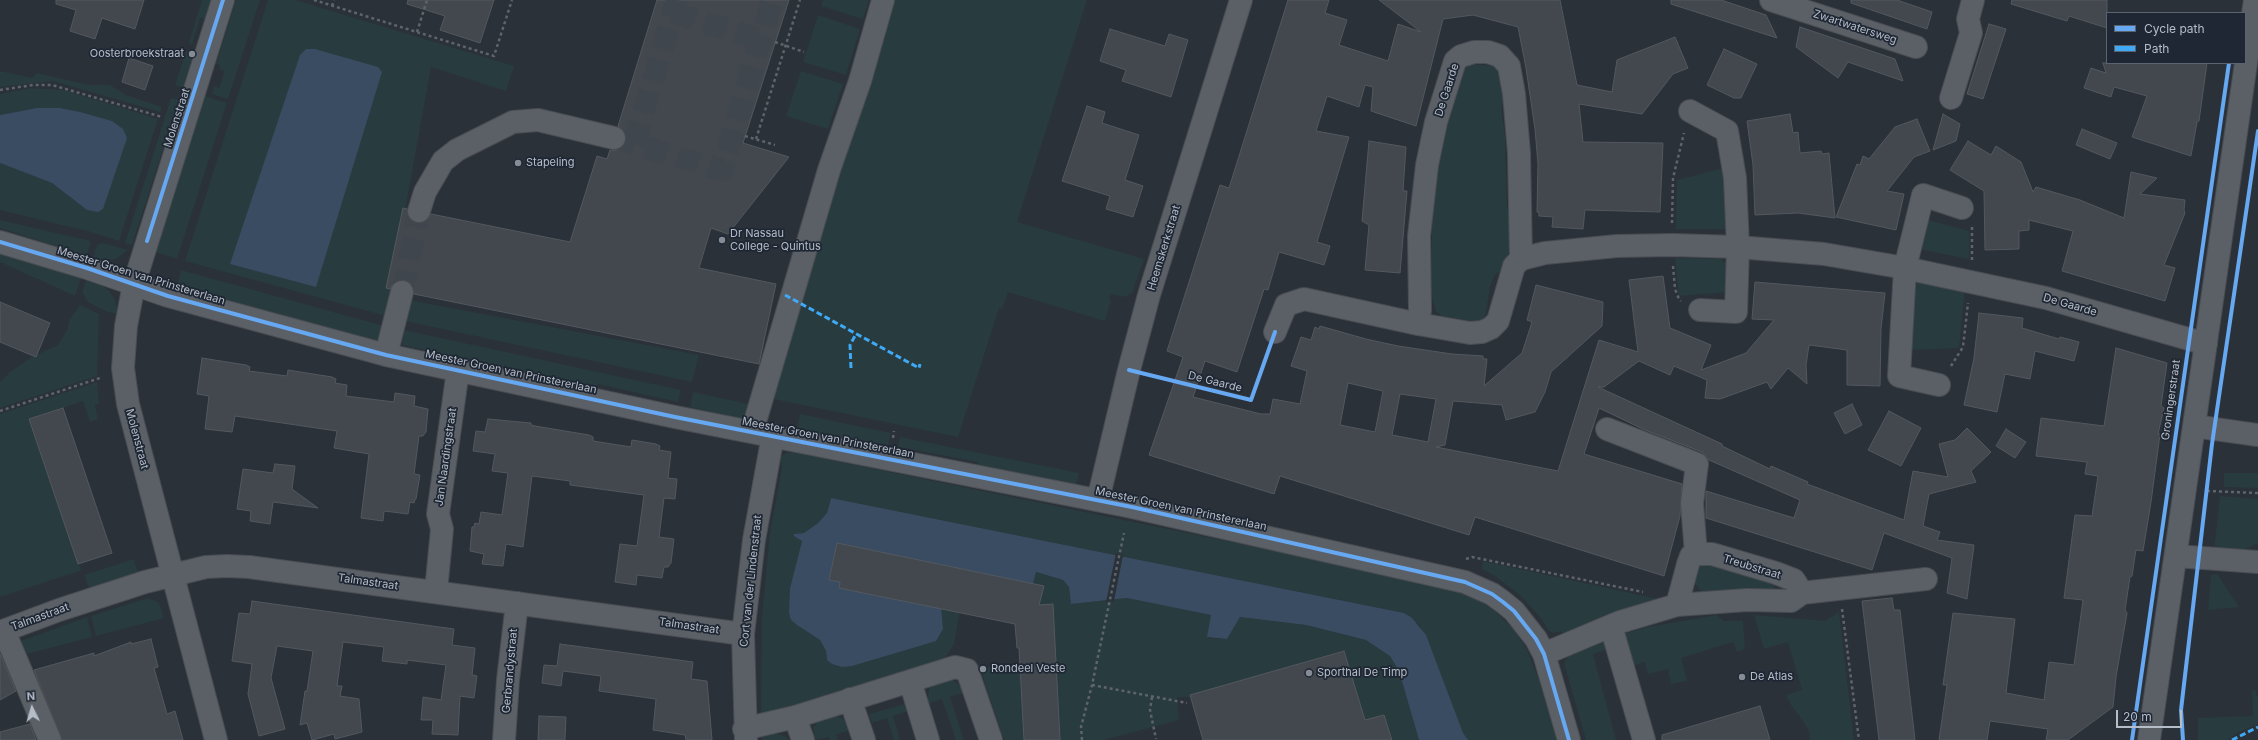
<!DOCTYPE html>
<html>
<head>
<meta charset="utf-8">
<style>
	body { margin:0 }
	#map { position:relative; width:2258px; height:740px; overflow:hidden; background:#2b3138; font-family:Inter,sans-serif }
	canvas { display:block }
	.legend { position:absolute; left:2106px; top:12px; width:140px; height:52px; box-sizing:border-box; background:#1e2733; border:1px solid #5a636f; margin:0; padding:5px 7px; list-style:none; font-size:12px; color:#b5bdc9 }
	.legend li { display:flex; align-items:center; gap:8px; height:20px }
	.legend b { width:20px; border:1px solid #5a636f }
	.north { position:absolute; left:12px; top:688px; width:40px; height:40px; -webkit-text-stroke:3px #1e2733; paint-order:stroke; rotate:355deg; font-size:11px; font-weight:700; line-height:16px; text-align:center; color:#b5bdc9 }
	.north::after { content:''; display:block; margin:auto; width:14px; height:18px; background:#b5bdc9; clip-path:polygon(50% 0,100% 100%,50% 72%,0 100%) }
	.scale { position:absolute; left:2116px; top:710px; width:66px; height:18px; box-sizing:border-box; border:2px solid #b5bdc9; border-top:0; padding-left:5px; font-size:12px; line-height:14px; white-space:nowrap; color:#b5bdc9; -webkit-text-stroke:3px #1e2733; paint-order:stroke }
</style>
</head>
<body>
<div id="map">
<canvas width="2258" height="740"></canvas>
<ul class="legend">
<li><b style="height:5px;background:#66a8f1"></b>Cycle path</li>
<li><b style="height:5px;background:#3fa9f5"></b>Path</li>
</ul>
<div class="north">N</div>
<div class="scale">20 m</div>
</div>
<script>
const ctx = document.querySelector('canvas').getContext('2d');
ctx.lineJoin = 'round';
function fillPath(path, color) { ctx.fillStyle = color; ctx.fill(path, 'evenodd'); }
const toPath = rows => new Path2D(rows.map(r => 'M' + r).join(''));
function trace(path, color, width, dash) { ctx.strokeStyle = color; ctx.lineWidth = width; ctx.lineCap = dash ? 'butt' : 'round'; ctx.setLineDash(dash || []); ctx.stroke(path); }
function write(font, color, halo, rows, align = 'center') {
  ctx.font = font + ' Inter,sans-serif'; ctx.lineWidth = 3.5; ctx.setLineDash([]); ctx.textBaseline = 'middle'; ctx.strokeStyle = halo; ctx.fillStyle = color; for (const [text, x, y, turn = 0] of rows) {
    ctx.save(); ctx.translate(x, y); ctx.rotate((+turn || 0) * Math.PI / 180); ctx.textAlign = isNaN(turn) ? turn : align; if (halo) ctx.strokeText(text, 0, 0); ctx.fillText(text, 0, 0); ctx.restore();
  }
}
const green = toPath([
	[202,0,211,0,205,19,200,18,192,44,189,43],
	[236,0,260,0,228,99,212,94,214,86,219,88,225,71,219,69,220,65,216,64],
	[268,0,295,0,514,66,506,91,431,67,386,316,185,261],
	[823,0,869,0,863,19,821,6],
	[890,0,1087,0,1017,222,1144,259,1132,293,1124,297,1110,294,1109,299,1111,300,1105,321,1008,292,1002,309,999,308,958,437,769,398],
	[818,15,860,29,846,75,803,62],
	[186,51,194,53,184,88,175,85],
	[1470,64,1493,66,1499,71,1507,96,1501,107,1505,136,1507,208,1514,214,1510,248,1503,270,1495,274,1490,287,1485,318,1474,321,1442,316,1436,311,1432,298,1431,284,1432,212,1439,162,1448,114,1459,77],
	[0,71,32,78,37,73,89,85,110,85,126,95,162,107,160,112,53,81,0,87],
	[801,71,843,84,828,129,786,116],
	[31,88,64,90,158,119,119,241,91,232,0,210,0,163,52,183,87,210,112,121,60,108,37,108,0,115,0,94],
	[205,96,227,103,177,259,156,252],
	[171,98,179,100,132,245,125,243],
	[1724,168,1728,229,1676,229,1677,180],
	[1924,219,1969,231,1969,259,1918,249],
	[0,220,91,241,87,256,0,228],
	[103,243,128,250,116,259,103,260,93,258,97,245],
	[0,252,81,278,75,296,0,262],
	[1675,258,1721,259,1728,264,1729,292,1679,296],
	[181,270,384,326,381,342,177,286],
	[87,279,102,285,110,292,115,300,118,314,108,312,88,302,82,292],
	[1919,282,1965,290,1959,348,1908,350,1913,286],
	[409,300,699,355,692,382,405,321],
	[80,305,99,314,97,376,0,408,0,382,10,372,32,357,58,345,67,330,70,319],
	[404,330,681,390,678,402,598,384,596,388,402,345],
	[97,382,99,404,95,405,98,419,90,422,83,401,29,419,78,564,82,570,0,597,0,414],
	[693,392,748,404,744,419,690,407],
	[800,414,891,433,887,449,797,430],
	[900,437,1079,473,1076,485,978,466,978,462,898,447],
	[787,453,797,453,1441,585,1476,598,1496,612,1515,631,1527,650,1538,677,1557,740,1468,740,1463,733,1420,626,1404,613,831,498,827,513,818,523,804,533,794,534,802,541,790,588,791,620,820,640,826,651,827,660,941,606,1032,587,1035,572,1063,580,1069,587,1071,604,1127,598,1212,615,1208,638,1227,639,1240,617,1306,625,1366,640,1390,656,1399,671,1419,740,1393,740,1387,722,1368,728,1344,650,1189,697,1177,697,1179,720,1103,740,1004,740,982,674,986,667,1026,665,1022,621,960,610,954,644,945,658,761,715,762,618,770,532,782,468,780,457],
	[2224,473,2258,473,2258,488,2224,487],
	[2220,496,2258,499,2258,543,2243,550,2214,551],
	[134,559,138,573,90,590,84,575],
	[1483,561,1658,599,1657,604,1564,637,1561,631,1553,633,1549,631,1540,617,1519,594,1495,576,1482,569],
	[1707,562,1774,583,1774,591,1704,594,1695,584,1694,577,1701,565],
	[2217,574,2239,607,2208,610,2211,575],
	[148,598,159,603,164,618,96,636,91,616],
	[1839,612,1854,740,1810,740,1809,731,1803,721,1791,705,1786,695,1802,690,1788,642,1764,649,1754,615,1825,621],
	[1717,615,1724,621,1743,621,1745,649,1737,652,1733,642,1681,658,1687,681,1671,684,1668,669,1648,674,1645,662,1633,666,1624,634,1648,627],
	[87,617,92,637,27,654,21,641],
	[1606,640,1609,649,1593,654,1616,740,1586,740,1564,663,1568,657],
	[944,679,953,680,966,692,950,697,964,740,956,740,942,699,927,704,929,689,934,683],
	[2255,690,2258,698,2258,723,2256,725,2239,732,2228,740,2198,740,2198,718,2253,716,2252,691],
	[905,704,908,711,893,716,900,740,894,740,887,718,872,723,869,714],
	[833,715,842,718,853,729,836,735,838,740,830,740,829,737,813,740,814,727,818,721],
	[774,733,785,736,789,740,762,740,762,737]
]);
const water = toPath([
	[306,49,315,49,378,67,382,72,316,287,230,264,300,55],
	[37,108,60,108,80,112,112,121,123,129,127,138,103,209,98,212,87,210,52,183,0,163,0,115],
	[831,498,1404,613,1412,618,1426,635,1463,733,1468,740,1419,740,1399,671,1390,656,1366,640,1306,625,1240,617,1227,639,1207,637,1211,615,1127,598,1071,604,1069,587,1063,580,1036,572,1032,587,941,606,943,629,936,641,852,666,842,667,832,664,827,660,826,651,820,640,797,625,791,620,789,613,790,588,802,541,794,536,794,534,804,533,818,523,827,513]
]);
const pier = toPath([
	[1116,553,1123,555,1114,601,1106,602]
]);
const building = toPath([
	[56,0,144,0,135,29,102,18,95,39,70,31,76,10,56,4,56,0],
	[408,0,494,0,480,43,440,30,445,16,407,4,408,0],
	[657,0,789,0,743,143,789,157,728,234,711,228,699,268,776,284,759,364,414,294,411,283,405,280,398,280,393,284,390,289,386,288,403,208,407,209,410,219,416,223,427,220,431,214,570,242,597,156,607,159,610,150,618,150,626,141,626,134,618,126,657,0],
	[1288,0,1329,0,1325,13,1347,20,1339,45,1388,61,1398,24,1421,32,1379,0,1560,0,1577,85,1612,92,1617,60,1675,37,1688,68,1673,74,1642,114,1579,104,1583,142,1663,143,1660,212,1585,210,1583,229,1552,227,1553,217,1539,216,1539,212,1537,212,1538,164,1535,129,1526,68,1518,27,1473,15,1443,19,1416,126,1371,111,1373,87,1365,85,1359,107,1327,96,1316,131,1349,137,1317,242,1330,246,1324,265,1279,252,1268,290,1264,289,1237,372,1205,361,1193,397,1261,414,1270,414,1273,399,1300,404,1307,371,1291,366,1301,337,1311,340,1315,327,1319,329,1320,326,1366,339,1398,346,1452,354,1483,356,1483,359,1487,359,1484,386,1522,353,1532,322,1527,320,1536,285,1603,302,1602,326,1551,372,1545,392,1535,412,1506,420,1502,405,1453,401,1445,445,1436,447,1558,471,1599,340,1638,352,1629,280,1663,276,1670,328,1711,345,1701,370,1746,353,1774,320,1752,319,1755,282,1885,293,1881,329,1880,386,1847,385,1847,350,1809,345,1806,365,1807,384,1788,368,1771,389,1767,382,1720,399,1705,398,1707,380,1674,366,1670,375,1639,361,1604,387,1598,387,1722,444,1722,446,1770,469,1771,466,1808,482,1807,484,1904,520,1913,471,1948,477,1939,444,1955,440,1967,428,1991,452,1971,471,1976,482,1929,494,1923,526,1940,532,1937,540,1974,545,1967,599,1947,593,1952,558,1884,533,1872,570,1706,518,1706,491,1794,518,1800,500,1709,460,1702,452,1645,430,1599,408,1584,454,1682,484,1680,516,1664,576,1475,517,1469,535,1280,476,1274,494,1149,455,1183,357,1167,351,1220,185,1229,188,1288,0],
	[1348,383,1383,391,1375,432,1340,425,1348,383],
	[1400,394,1436,399,1428,442,1392,435,1400,394],
	[1671,0,1721,0,1766,15,1777,38,1671,4,1671,0],
	[1851,0,1897,0,1932,12,1927,29,1851,3,1851,0],
	[2012,0,2107,0,2107,28,2069,16,2067,21,2011,4,2012,0],
	[1989,24,2006,29,1983,99,1967,94,1989,24],
	[1800,27,1895,59,1903,81,1848,62,1838,78,1796,47,1800,27],
	[1110,29,1165,46,1169,34,1188,40,1171,97,1122,81,1126,70,1100,61,1110,29],
	[1724,49,1757,64,1741,98,1734,98,1707,85,1724,49],
	[129,58,153,66,145,90,122,82,129,58],
	[2103,63,2207,63,2199,121,2197,122,2191,156,2132,137,2147,96,2114,87,2111,97,2084,88,2091,68,2106,73,2103,63],
	[1087,106,1105,112,1102,123,1139,135,1125,180,1143,186,1133,217,1106,209,1110,196,1062,181,1087,106],
	[1790,114,1793,133,1798,132,1800,153,1821,151,1822,154,1829,153,1835,218,1798,213,1755,215,1753,165,1747,121,1790,114],
	[1943,114,1960,124,1956,141,1933,150,1943,114],
	[1917,119,1930,151,1914,157,1887,191,1904,194,1896,230,1836,217,1857,164,1860,165,1863,156,1869,159,1895,127,1917,119],
	[2082,129,2117,143,2110,159,2076,145,2082,129],
	[1369,141,1406,147,1403,191,1407,191,1400,273,1365,270,1369,225,1362,221,1369,141],
	[1968,141,1991,155,1996,146,2021,162,2033,192,2036,187,2080,200,2124,218,2131,172,2157,178,2140,194,2185,200,2184,210,2185,213,2164,265,2175,268,2165,301,2062,271,2073,231,2029,220,2029,230,2019,231,2019,249,1985,250,1984,191,1950,170,1968,141],
	[0,302,50,323,36,357,0,342,0,302],
	[1979,313,2023,318,2022,328,2059,339,2060,337,2079,342,2074,361,2035,351,2030,379,2005,374,1997,412,1964,405,1974,358,1979,313],
	[2116,348,2167,363,2161,406,2164,408,2158,434,2160,434,2151,502,2143,551,2136,550,2132,576,2130,577,2125,610,2127,613,2116,677,2113,707,2068,740,2046,740,2048,729,1990,721,1987,740,1939,740,1947,685,1943,685,1953,613,2015,619,2006,693,2044,700,2049,662,2074,665,2083,600,2064,598,2075,515,2092,516,2098,476,2085,474,2087,462,2036,456,2041,418,2104,426,2116,348],
	[202,358,246,365,250,367,249,371,287,376,288,370,332,377,336,379,335,383,347,385,346,396,394,402,395,393,415,396,414,406,428,409,426,432,423,436,419,436,414,474,420,475,416,499,415,499,414,503,410,502,408,514,384,511,383,521,361,518,369,454,334,448,337,431,235,416,232,432,205,429,209,396,197,394,202,358],
	[1852,404,1862,425,1845,434,1834,413,1852,404],
	[63,408,112,553,78,564,29,419,63,408],
	[1889,411,1921,428,1901,466,1868,450,1889,411],
	[488,419,531,423,531,425,535,426,589,435,593,437,593,441,631,447,632,440,656,444,660,446,659,450,671,452,668,478,677,479,675,499,664,498,659,537,674,539,671,563,668,567,664,567,662,578,637,575,636,585,615,582,620,544,637,546,644,495,570,485,570,481,532,476,523,547,506,544,503,566,482,564,484,554,470,551,472,527,474,527,475,523,479,524,481,512,502,515,508,473,492,471,495,454,473,451,476,431,485,432,488,419],
	[2006,429,2026,442,2015,458,1996,446,2006,429],
	[275,464,295,466,292,489,318,508,273,502,270,524,250,521,251,511,237,509,243,469,273,473,275,464],
	[837,543,1044,586,1039,605,1053,604,1060,740,1024,740,1019,648,1017,648,1015,624,839,588,840,582,829,580,837,543],
	[1892,598,1894,610,1900,610,1915,740,1879,740,1862,601,1892,598],
	[252,601,454,629,452,645,475,648,472,675,477,676,474,698,460,696,458,735,432,734,433,720,421,720,423,697,441,700,446,665,407,660,407,664,382,661,384,647,343,642,337,686,342,686,340,696,359,699,362,732,335,739,334,734,312,740,307,723,300,725,305,691,307,691,313,651,277,646,271,678,285,729,259,736,248,694,252,664,232,661,239,613,250,614,252,601],
	[151,639,158,667,154,668,167,714,175,711,183,740,62,740,34,670,94,653,94,656,131,642,131,644,151,639],
	[560,644,693,662,691,679,707,681,712,740,686,740,685,735,653,730,656,699,599,691,601,676,563,671,561,686,542,683,544,665,557,666,560,644],
	[1344,651,1365,720,1384,715,1392,740,1203,740,1190,695,1344,651],
	[0,654,16,691,0,700,0,654],
	[1760,706,1770,740,1662,740,1662,735,1760,706],
	[539,716,566,717,565,740,538,740,539,716],
	[30,724,36,740,0,740,0,732,30,724]
]);
const minorTunnel = toPath([
	[673,13,761,39],
	[614,138,722,170,772,0],
	[634,144,677,0],
	[402,292,419,211]
]);
const path = toPath([
	[314,0,494,56,512,0],
	[332,6,334,0],
	[417,32,427,0],
	[775,42,804,52],
	[0,90,33,85,52,85,162,117],
	[745,136,775,145],
	[756,139,800,0],
	[1672,223,1673,178,1684,133],
	[1972,227,1972,260],
	[1673,266,1675,289,1679,299,1681,301],
	[1951,366,1963,347,1968,303],
	[0,411,100,378],
	[893,438,894,431],
	[2207,491,2258,493],
	[1466,559,1472,557,1643,592],
	[1842,609,1859,740],
	[1092,685,1187,703],
	[1152,697,1150,710,1156,739],
	[1082,740,1081,727,1092,685,1124,533]
]);
const minor = toPath([
	[1771,0,1916,47],
	[1951,98,1971,33,1968,19,1973,0],
	[1690,111,1727,131,1735,178,1738,247,1736,312,1700,310],
	[419,211,425,192,443,161,457,150,513,122,538,120,614,138],
	[0,242,87,268,168,296,386,355,675,417,1132,507,1465,582,1492,594,1503,602,1514,611,1536,639,1544,654,1569,740],
	[1418,324,1420,310,1419,236,1427,165,1436,122,1455,61,1461,56,1474,52,1488,52,1500,56,1509,66,1514,94,1519,153,1521,259],
	[1275,332,1286,305,1304,299,1418,324,1470,333,1482,332,1491,328,1498,321,1514,266,1521,259,1545,253,1617,246,1673,245,1738,247,1824,254,1905,268,2046,298,2206,344],
	[386,355,402,292],
	[1939,385,1899,376,1905,268,1923,195,1962,208],
	[2194,426,2258,435],
	[1607,429,1697,464,1692,503,1696,554],
	[752,432,829,170,860,81,883,0],
	[1098,500,1129,370,1149,295,1241,0],
	[2176,556,2258,562],
	[436,591,442,529,438,514,458,370],
	[1802,593,1926,579],
	[1611,626,1644,740],
	[4,631,50,740],
	[0,632,59,610,145,582,206,567,227,566,249,567,743,634],
	[1544,654,1620,622,1677,605,1747,600,1791,601,1802,593,1794,580,1776,573,1712,554,1696,554,1691,556,1688,564,1677,605],
	[910,681,928,740],
	[850,699,864,740],
	[795,717,803,740],
	[744,729,795,717,955,667,967,670,991,740],
	[216,740,128,404,123,368,126,326,134,284,223,0],
	[504,740,508,680,517,603],
	[746,740,743,634,754,540,773,435],
	[2149,740,2255,0]
]);
const quiet = toPath([
	[785,295,919,368,920,364],
	[851,368,850,345,856,334],
	[2232,740,2258,727]
]);
const cycleway = toPath([
	[147,241,223,0],
	[0,242,87,268,168,296,386,355,675,417,1132,507,1465,582,1492,594,1503,602,1514,611,1536,639,1544,654,1569,740],
	[1129,370,1251,400,1275,332],
	[2132,740,2229,63],
	[2183,740,2181,710,2212,444,2258,131]
]);
const markers = [
	[192,54,4,"#858c96"],
	[518,163,4,"#858c96"],
	[722,240,4,"#858c96"],
	[983,669,4,"#858c96"],
	[1309,673,4,"#858c96"],
	[1742,677,4,"#858c96"]
];
const streetNames = [
	["Zwartwatersweg",1855,27,18],
	["De Gaarde",1447,90,-72],
	["Molenstraat",177,118,-72],
	["Heemskerkstraat",1164,248,-73],
	["Meester Groen van Prinstererlaan",141,276,17],
	["De Gaarde",2070,305,16],
	["Meester Groen van Prinstererlaan",511,372,12],
	["De Gaarde",1215,382,14],
	["Groningerstraat",2171,400,-82],
	["Meester Groen van Prinstererlaan",828,438,11],
	["Molenstraat",137,439,75],
	["Jan Naardingstraat",446,457,-82],
	["Meester Groen van Prinstererlaan",1181,509,12],
	["Treubstraat",1752,567,17],
	["Cort van der Lindenstraat",751,581,-84],
	["Talmastraat",368,582,8],
	["Talmastraat",40,617,-20],
	["Talmastraat",689,626,8],
	["Gerbrandystraat",510,671,-85]
];
const poiNames = [
	["Oosterbroekstraat",184,54,"right"],
	["Stapeling",526,163],
	["Dr Nassau",730,234],
	["College - Quintus",730,247],
	["Rondeel Veste",991,669],
	["Sporthal De Timp",1317,673],
	["De Atlas",1750,677]
];
fillPath(green, '#283b3e');
fillPath(water, '#3a4c62');
fillPath(pier, '#2b3138');
fillPath(building, '#43484e');
trace(building, '#53585f', 1);
trace(minorTunnel, '#40464e', 22, [22, 11]);
trace(minor, '#494d53', 24);
trace(path, '#5e646a', 2.5, [3, 3]);
trace(minor, '#5b5f66', 22);
trace(quiet, '#3fa9f5', 3, [6, 3]);
trace(cycleway, '#66a8f1', 4);
for (const [x, y, r, color] of markers) { const dot = new Path2D(); dot.arc(x, y, r, 0, 2 * Math.PI); ctx.fillStyle = color; ctx.fill(dot); trace(dot, '#1e2733', 1.5); }
write('11px', '#b5bdc9', '#1e2733', streetNames);
write('11px', '#b5bdc9', '#1e2733', poiNames, 'left');
</script>
</body>
</html>
